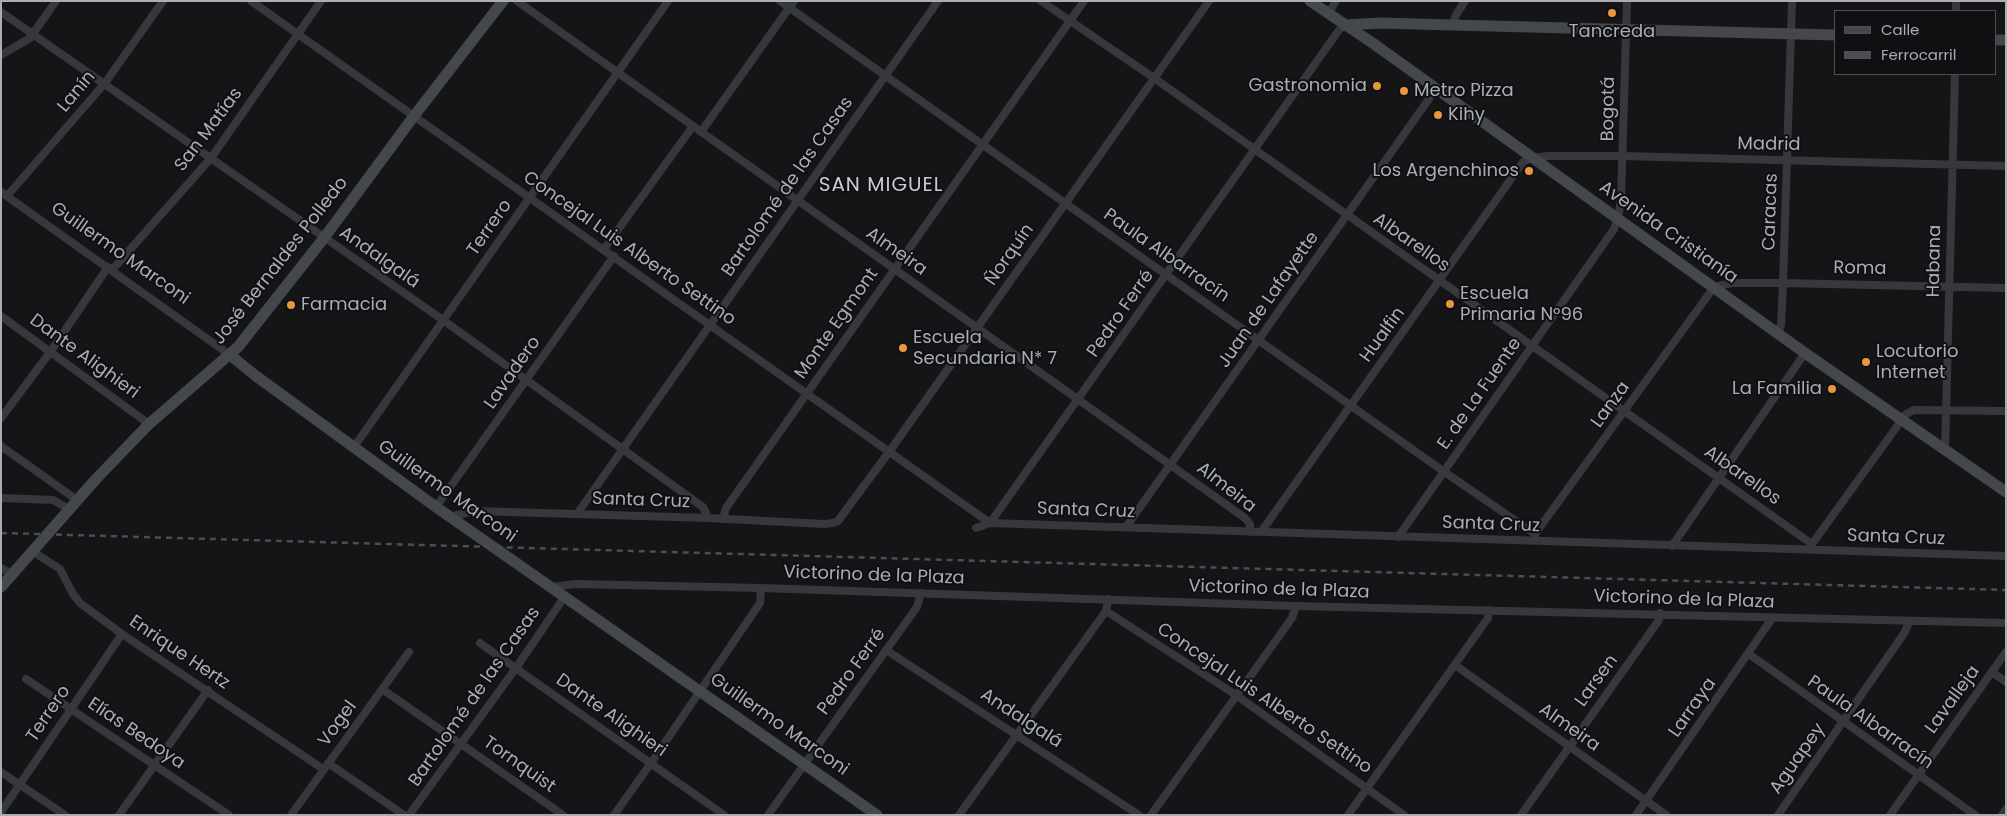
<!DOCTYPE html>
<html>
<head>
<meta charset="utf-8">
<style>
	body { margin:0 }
	#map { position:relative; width:2007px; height:816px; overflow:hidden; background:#151517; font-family:Poppins,sans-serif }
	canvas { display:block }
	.frame { position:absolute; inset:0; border:2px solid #a8aeb6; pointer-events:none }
	.legend { position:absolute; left:1834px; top:10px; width:162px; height:65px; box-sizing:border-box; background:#101012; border:1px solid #4d4f54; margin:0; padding:6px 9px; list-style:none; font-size:15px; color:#a8aeb6 }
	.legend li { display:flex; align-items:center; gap:10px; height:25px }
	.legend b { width:25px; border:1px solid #4d4f54 }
</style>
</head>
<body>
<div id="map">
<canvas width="2007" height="816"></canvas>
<div class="frame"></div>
<ul class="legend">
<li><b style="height:6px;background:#44474b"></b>Calle</li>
<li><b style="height:6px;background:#4b4e52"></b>Ferrocarril</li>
</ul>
</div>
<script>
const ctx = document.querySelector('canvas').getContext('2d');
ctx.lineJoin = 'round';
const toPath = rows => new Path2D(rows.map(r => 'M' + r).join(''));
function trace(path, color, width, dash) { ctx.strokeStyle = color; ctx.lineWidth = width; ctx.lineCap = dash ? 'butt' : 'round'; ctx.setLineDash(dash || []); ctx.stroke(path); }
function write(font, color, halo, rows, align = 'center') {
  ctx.font = font + ' Poppins,sans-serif'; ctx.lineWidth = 4; ctx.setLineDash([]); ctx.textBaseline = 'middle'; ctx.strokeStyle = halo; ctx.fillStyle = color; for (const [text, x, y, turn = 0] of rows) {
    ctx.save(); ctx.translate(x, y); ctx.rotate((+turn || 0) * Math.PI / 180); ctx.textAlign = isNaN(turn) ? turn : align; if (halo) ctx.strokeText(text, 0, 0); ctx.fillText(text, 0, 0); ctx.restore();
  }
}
const street = toPath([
	[251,1,990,523],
	[517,1,1245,518,1250,524,1250,532],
	[780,1,1443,471,1535,534],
	[1041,1,1154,78,1812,544],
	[1956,11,1956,1],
	[1,12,443,320,703,507,708,518],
	[1328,14,1336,1],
	[1452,25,1456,15,1465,1],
	[1,55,30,38,56,1],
	[701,132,794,1],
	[1,192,230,355],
	[7,196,105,83,163,1],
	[604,249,693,126],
	[112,270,211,158,321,1],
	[1,316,149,424],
	[1778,333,1781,325,1783,283,1792,1],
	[1,418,51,351,108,267],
	[1,446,77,500],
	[354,447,668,1],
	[1945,450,1955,74],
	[1,498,53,500,69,509],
	[436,507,614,256],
	[577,514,938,1],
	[449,517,474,511,708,518,824,524,833,523,838,521,889,452,1209,1],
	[723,519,726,508,1084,1],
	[990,523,1339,30,1345,25],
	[1126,527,1436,89],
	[976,528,990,523,2006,556],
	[1261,532,1523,162,1531,158,1549,156,1623,156,2006,166],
	[1398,537,1614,229,1618,218,1621,199,1627,1],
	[1535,537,1535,534,1714,287,1732,283,1783,283,2006,288],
	[1672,546,1805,353],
	[1812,548,1812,544,1906,414,1914,410,2006,411],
	[32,551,60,569,73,594,80,603,122,634,323,769],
	[1,568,12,574],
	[552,587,575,584,761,588,1296,606,2006,623],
	[1106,611,1236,695,1404,815],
	[480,643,724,815],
	[886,650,1139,815],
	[1749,654,1975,815],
	[1455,665,1666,815],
	[1992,672,2006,682],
	[26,679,229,815],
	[382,689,563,815],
	[328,763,404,815],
	[1,772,65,815],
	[1,812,122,634],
	[119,815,208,690],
	[291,815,409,652],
	[409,815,516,668,565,596],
	[614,815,651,763,760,603,761,588],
	[768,815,917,607,921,593],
	[959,815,1106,611,1108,599],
	[1151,815,1292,618,1296,606],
	[1348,815,1488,618,1489,610],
	[1521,815,1659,620,1660,613],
	[1636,815,1773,617],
	[1778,815,1905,632,1909,622],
	[1890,815,2006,652],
	[2002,815,2006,809]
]);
const secondary = toPath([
	[1310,1,1374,44,1805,353,2006,492],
	[1345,25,1381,23,1452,25,1836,35],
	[1996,40,2006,40],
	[230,355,256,376,436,507,877,815],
	[1,587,96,479,149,424,238,347,324,238,414,116,503,1]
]);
const rail = toPath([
	[1,533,2006,590]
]);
const markers = [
	[1612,13,5,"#e7973d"],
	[1377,86,5,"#e7973d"],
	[1404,91,5,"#e7973d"],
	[1438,115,5,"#e7973d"],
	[1529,171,5,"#e7973d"],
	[1450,304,5,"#e7973d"],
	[291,305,5,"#e7973d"],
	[903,348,5,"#e7973d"],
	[1866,362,5,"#e7973d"],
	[1832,389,5,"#e7973d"]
];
const poiNames = [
	["Tancreda",1612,32,"center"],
	["Gastronomia",1367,86,"right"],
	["Metro Pizza",1414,91],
	["Kihy",1448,115],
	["Los Argenchinos",1519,171,"right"],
	["Escuela",1460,294],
	["Primaria N°96",1460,315],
	["Farmacia",301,305],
	["Escuela",913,338],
	["Secundaria N* 7",913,359],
	["Locutorio",1876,352],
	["Internet",1876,373],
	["La Familia",1822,389,"right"]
];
const streetNames = [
	["Lanín",77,92,-50],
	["Bogotá",1609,109,-89],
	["San Matías",209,130,-53],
	["Madrid",1769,145,1],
	["Bartolomé de las Casas",788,187,-55],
	["Caracas",1771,212,-88],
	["Terrero",490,228,-55],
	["Avenida Cristianía",1668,233,35],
	["Albarellos",1411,243,35],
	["Concejal Luis Alberto Settino",629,249,35],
	["Almeira",896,252,35],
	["Guillermo Marconi",120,254,35],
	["Ñorquín",1010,255,-55],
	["Paula Albarracín",1166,256,35],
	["Andalgalá",379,258,35],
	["José Bernaldes Polledo",281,261,-52],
	["Habana",1935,261,-89],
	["Roma",1860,269,1],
	["Juan de Lafayette",1269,300,-55],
	["Pedro Ferré",1121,314,-55],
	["Monte Egmont",837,324,-55],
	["Hualfin",1383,335,-54],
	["Dante Alighieri",84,357,36],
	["Lavadero",513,373,-55],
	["E. de La Fuente",1480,394,-55],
	["Lanza",1611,405,-54],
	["Albarellos",1742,476,35],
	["Almeira",1226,488,38],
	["Guillermo Marconi",447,492,35],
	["Santa Cruz",641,501,2],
	["Santa Cruz",1086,511,2],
	["Santa Cruz",1491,525,2],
	["Santa Cruz",1896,538,2],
	["Victorino de la Plaza",874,576,2],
	["Victorino de la Plaza",1279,590,2],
	["Victorino de la Plaza",1684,600,2],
	["Enrique Hertz",179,653,34],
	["Pedro Ferré",852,672,-54],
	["Larsen",1597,681,-54],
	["Bartolomé de las Casas",475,697,-55],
	["Concejal Luis Alberto Settino",1264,699,34],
	["Lavalleja",1953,700,-54],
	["Larraya",1693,708,-55],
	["Terrero",49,714,-56],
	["Dante Alighieri",611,716,35],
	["Andalgalá",1021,719,33],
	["Paula Albarracín",1870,723,35],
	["Vogel",338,724,-54],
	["Guillermo Marconi",779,725,35],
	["Almeira",1569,728,35],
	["Elías Bedoya",136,734,34],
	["Aguapey",1798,759,-55],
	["Tornquist",519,765,35]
];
const quarterNames = [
	["SAN MIGUEL",881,186]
];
trace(street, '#36383b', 8);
trace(secondary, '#44474b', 11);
trace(rail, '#4b4e52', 2.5, [6, 5]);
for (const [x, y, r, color] of markers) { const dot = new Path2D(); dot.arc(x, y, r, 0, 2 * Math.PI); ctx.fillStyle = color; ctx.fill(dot); trace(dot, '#101012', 2); }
write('18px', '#a8aeb6', '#101012', poiNames, 'left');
write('18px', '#a8aeb6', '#101012', streetNames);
ctx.letterSpacing = '1px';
write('20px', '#c8ccd2', '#101012', quarterNames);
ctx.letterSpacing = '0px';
</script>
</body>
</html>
